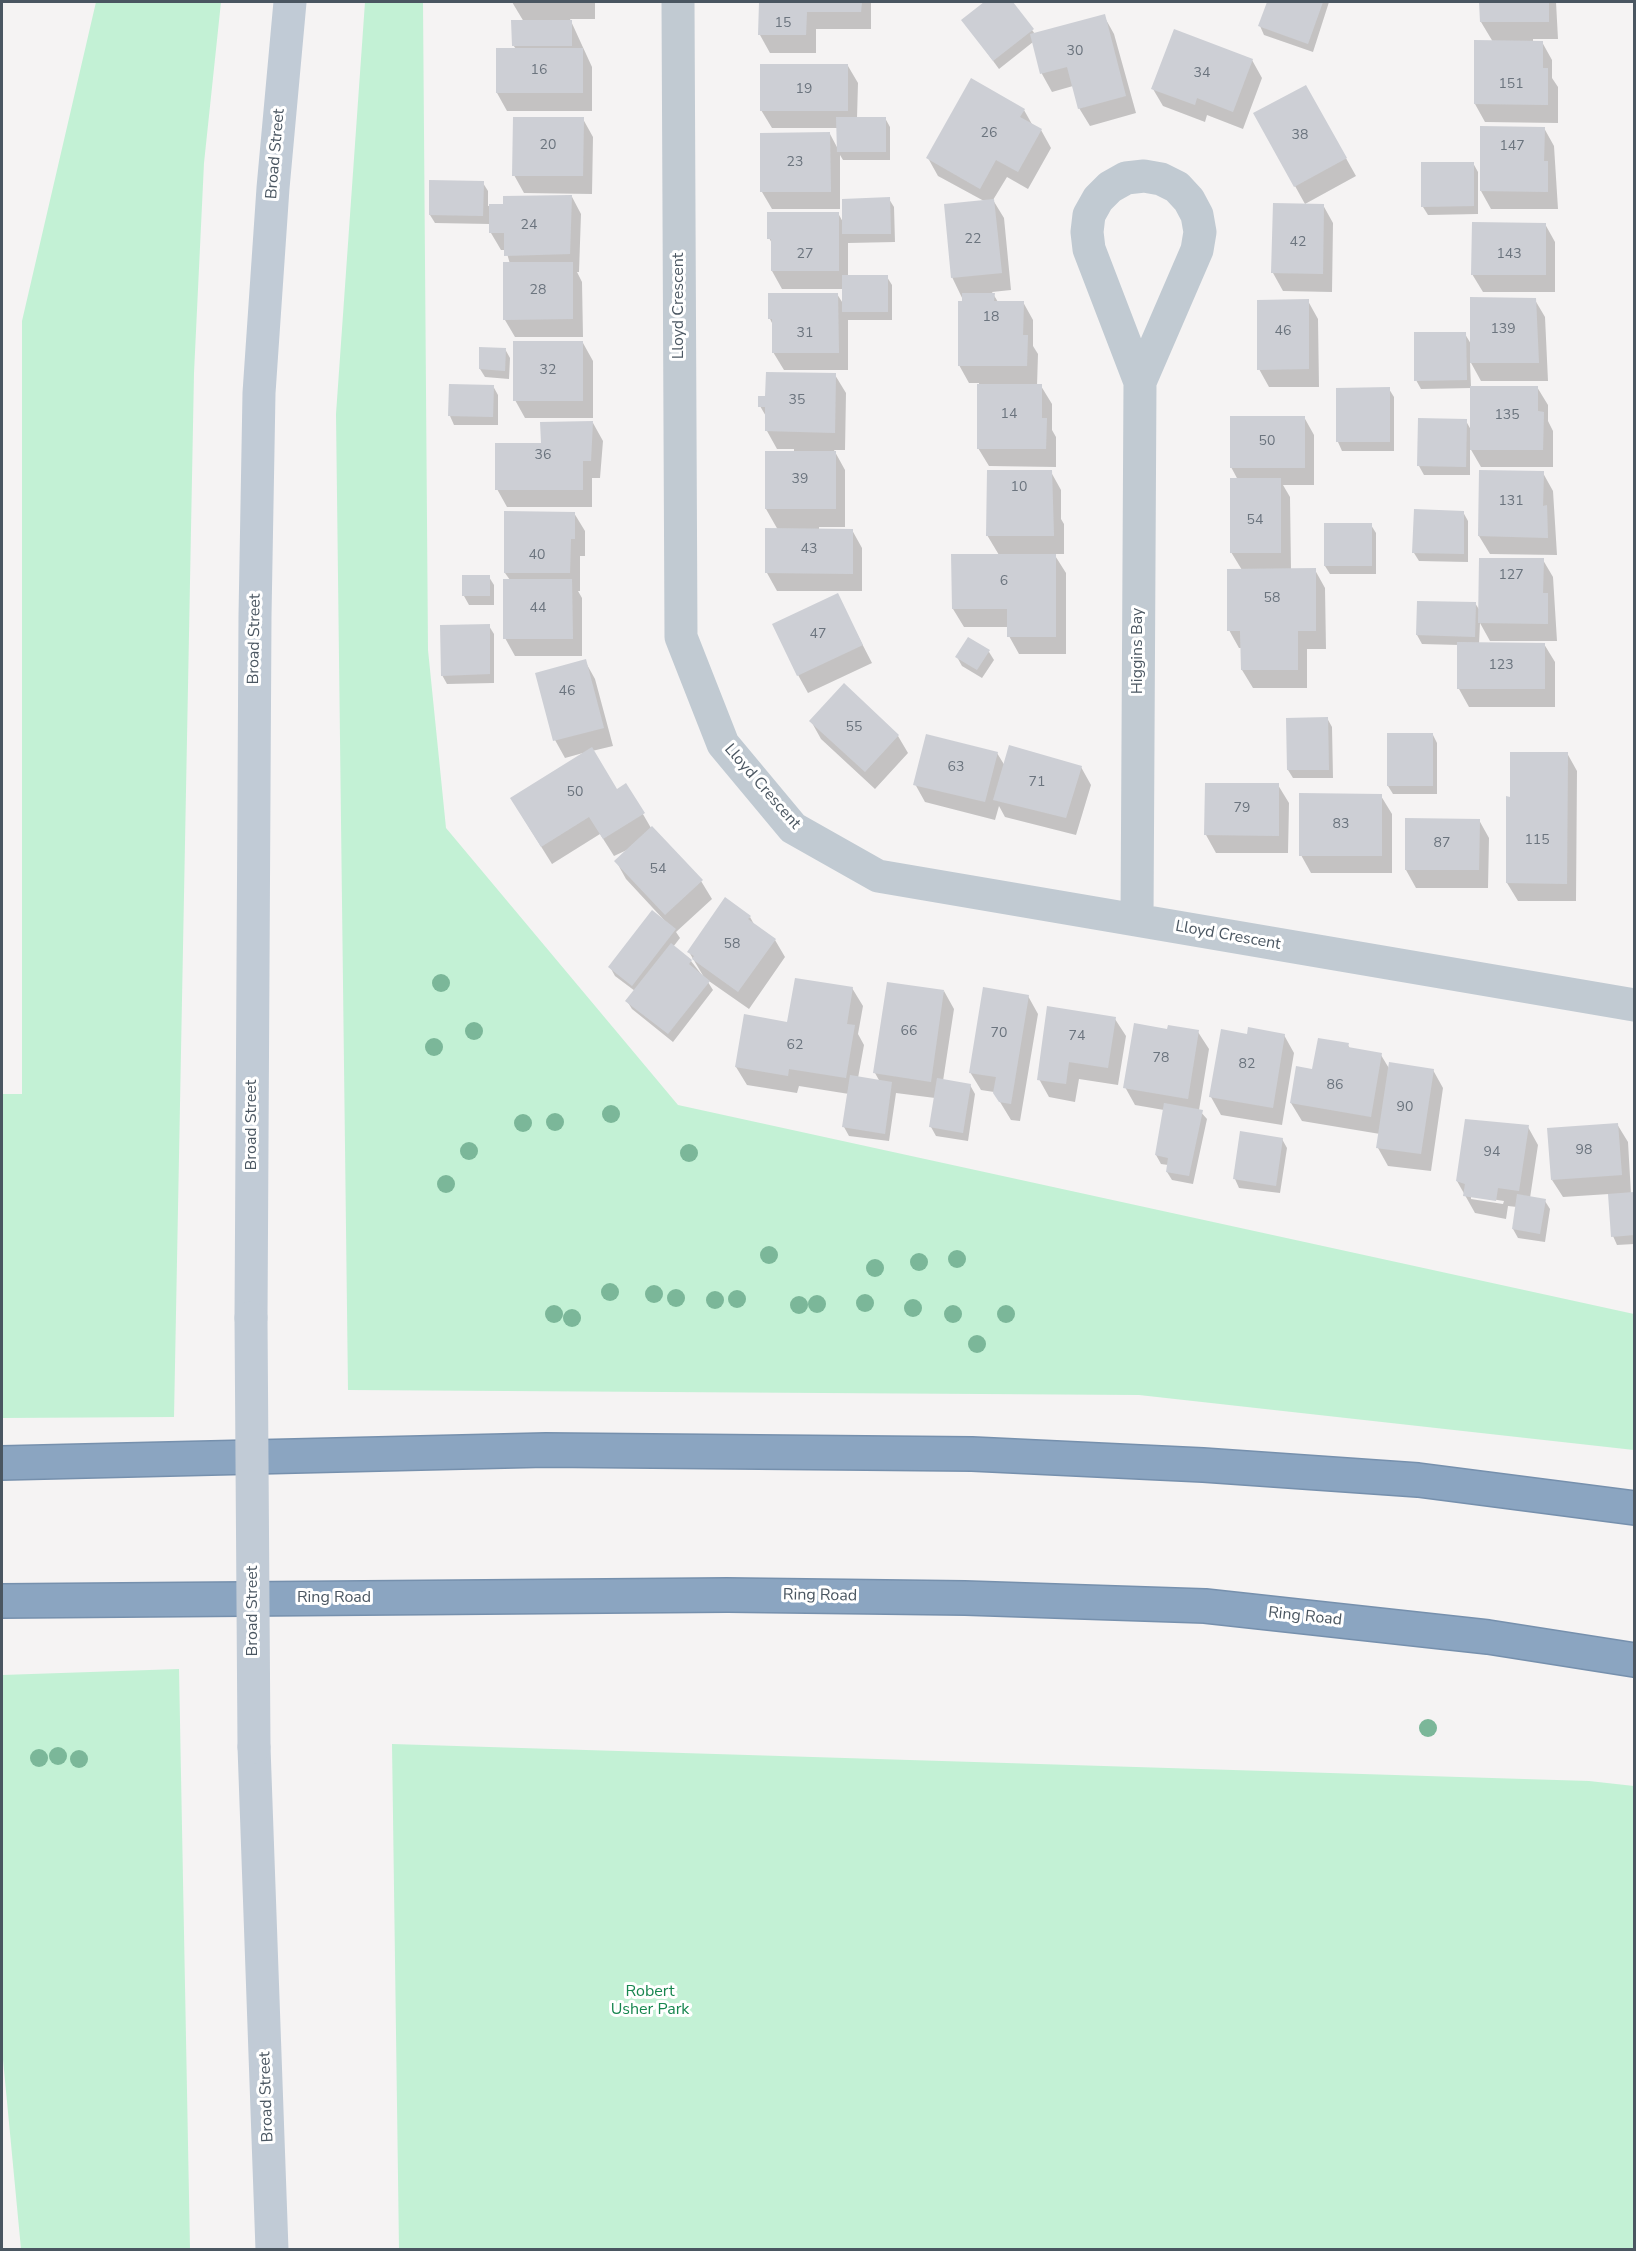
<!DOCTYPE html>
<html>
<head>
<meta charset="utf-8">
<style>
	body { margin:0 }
	#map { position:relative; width:1636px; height:2251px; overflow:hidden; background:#f5f3f3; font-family:"Nunito Sans",sans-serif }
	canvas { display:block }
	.frame { position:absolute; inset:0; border:3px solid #4a5661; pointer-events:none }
</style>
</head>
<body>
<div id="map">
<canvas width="1636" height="2251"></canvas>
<div class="frame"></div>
</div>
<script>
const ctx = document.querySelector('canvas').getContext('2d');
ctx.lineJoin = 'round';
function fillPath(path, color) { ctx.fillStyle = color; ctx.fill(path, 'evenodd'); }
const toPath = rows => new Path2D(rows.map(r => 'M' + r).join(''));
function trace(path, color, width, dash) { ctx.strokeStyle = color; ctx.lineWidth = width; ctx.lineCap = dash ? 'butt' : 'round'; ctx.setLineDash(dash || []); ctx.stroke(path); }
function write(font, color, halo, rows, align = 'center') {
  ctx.font = font + ' "Nunito Sans",sans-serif'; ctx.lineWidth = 6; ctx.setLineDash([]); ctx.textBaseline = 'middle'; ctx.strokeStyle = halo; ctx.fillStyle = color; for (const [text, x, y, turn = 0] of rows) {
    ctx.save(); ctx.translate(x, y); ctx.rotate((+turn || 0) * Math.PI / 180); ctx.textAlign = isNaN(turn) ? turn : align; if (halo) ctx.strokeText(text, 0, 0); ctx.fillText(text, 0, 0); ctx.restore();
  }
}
const green = toPath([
	[96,2,221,2,204,163,194,373,174,1417,2,1418,2,1094,22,1094,22,321],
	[365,2,423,2,428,650,446,828,678,1105,1634,1314,1634,1450,1139,1395,348,1390,336,414],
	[179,1669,190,2249,21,2249,2,2049,2,1675],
	[392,1744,1589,1781,1634,1786,1634,2249,399,2249]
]);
const shadow = toPath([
	[512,2,595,2,595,19,570,19,592,67,592,111,507,111,497,93,497,49,516,49,513,45,524,22],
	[760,2,871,2,871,29,816,29,816,53,770,53,760,35],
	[986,2,1011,2,1035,34,1104,16,1114,34,1136,113,1090,126,1079,108,1073,86,1052,92,1042,74,1033,42,999,69,963,20],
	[1268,2,1329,2,1313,52,1264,35,1260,26],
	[1481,2,1556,2,1558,39,1533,39,1533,42,1542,42,1552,60,1552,78,1558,87,1558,123,1485,122,1475,104,1493,42,1481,22],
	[1252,60,1262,78,1243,129,1207,115,1205,122,1163,106,1153,89],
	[848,66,858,83,857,118,885,118,890,127,890,160,843,160,840,155,840,209,772,209,762,192,830,134,838,149,838,128,772,128,761,110],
	[1306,87,1356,176,1305,204,1255,114],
	[1024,110,1033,126,1041,130,1051,148,1028,189,1007,177,993,200,1004,218,1011,290,992,292,998,302,1023,302,1033,320,1033,346,1038,354,1037,386,1041,386,1052,404,1052,430,1056,437,1056,467,989,466,978,448,979,383,969,383,959,365,964,302,952,277,984,201,938,176,928,158],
	[583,119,593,137,592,194,524,193,514,175],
	[1544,128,1554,146,1558,209,1491,209,1481,191],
	[1473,163,1478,172,1478,214,1428,215,1423,207],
	[483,183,488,191,488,206,571,195,581,214,579,272,577,272,582,282,583,337,515,337,505,320,510,264,506,250,501,250,491,233,490,224,435,223,430,215],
	[889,199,894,207,895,242,848,243,848,277,887,277,892,285,892,320,848,320,848,370,784,370,773,352,773,325,770,319,837,294,844,305,844,289,782,289,772,271,773,245,769,238,838,213,844,224],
	[1274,204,1323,205,1333,223,1332,292,1283,291,1273,273],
	[1545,224,1555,242,1555,292,1483,292,1472,274],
	[1535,300,1545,317,1548,381,1481,381,1470,361,1471,387,1537,387,1548,405,1548,421,1553,431,1553,467,1481,467,1470,448,1470,475,1424,475,1419,466,1466,421,1471,430,1472,388,1421,389,1416,380,1465,334,1471,344],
	[1308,301,1318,319,1319,387,1269,387,1259,369],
	[583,343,593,361,593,418,525,418,515,400],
	[505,349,510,358,509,379,485,377,480,369],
	[835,375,846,393,845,450,834,450,845,470,845,527,819,527,819,530,852,530,862,548,862,591,777,591,767,573,778,530,766,509,766,452,794,452,794,449,777,449,767,431,767,418,760,406,767,397],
	[450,386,493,386,498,395,498,425,454,425,450,416],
	[1337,389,1389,389,1394,397,1394,451,1342,451,1338,442],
	[1304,417,1314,435,1314,485,1283,485,1290,497,1291,570,1315,570,1325,588,1326,649,1307,649,1307,688,1253,688,1242,670,1242,648,1239,648,1229,630,1242,570,1231,552,1238,480,1231,467],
	[593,423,603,441,600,478,592,478,592,507,507,507,497,489,542,445],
	[1051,472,1061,490,1061,519,1064,524,1064,554,1054,554,1066,573,1066,654,1019,654,1009,636,1009,627,964,627,953,609,999,555,987,535],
	[1543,473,1553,491,1557,555,1490,554,1479,536],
	[1463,512,1468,521,1468,562,1419,561,1414,553],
	[574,513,585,531,585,556,580,556,580,591,578,591,582,598,582,656,515,656,505,638,510,580,505,573],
	[1371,525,1376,533,1376,574,1330,574,1325,566],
	[1543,560,1553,577,1557,641,1490,641,1480,623,1479,644,1544,644,1555,662,1555,707,1469,707,1459,689,1459,645,1422,644,1417,635,1475,603,1480,611],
	[489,577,494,585,494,605,469,605,464,596],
	[837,595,872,663,808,693,798,675],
	[489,626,494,634,494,683,447,684,442,675],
	[989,652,994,660,982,678,962,666,957,657],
	[585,661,595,679,613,746,592,751,617,791,626,785,651,828,701,881,712,899,676,932,680,938,673,947,691,961,705,979,689,952,750,917,755,926,775,940,785,957,749,1009,706,979,713,990,673,1042,632,1009,627,1001,635,991,615,976,610,967,664,920,626,879,616,861,629,849,614,856,600,834,552,864,522,816,583,753,565,758,555,740],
	[1327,718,1332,727,1333,778,1293,778,1288,770],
	[811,721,898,736,908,753,875,789,821,739],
	[1433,735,1437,743,1437,794,1393,794,1388,786],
	[997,753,1005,766,1081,767,1091,785,1076,835,1005,817,999,806,995,820,925,802,915,784],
	[1567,753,1577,771,1576,901,1518,901,1507,883],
	[1278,785,1289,803,1288,853,1216,853,1206,835],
	[1381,796,1392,814,1392,873,1311,873,1301,855],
	[1479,820,1489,838,1488,888,1416,888,1406,870],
	[852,988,863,1006,858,1034,864,1045,858,1078,880,1082,875,1073,944,991,954,1009,943,1081,970,1085,975,1094,968,1141,936,1136,931,1127,935,1098,896,1093,889,1141,849,1136,844,1127,849,1094,799,1086,797,1093,747,1085,736,1067,789,1024],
	[1028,996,1038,1014,1020,1121,1011,1120,994,1092,981,1090,970,1072],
	[1115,1019,1126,1036,1118,1085,1079,1079,1075,1102,1049,1097,1039,1079],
	[1198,1032,1209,1049,1199,1110,1207,1119,1193,1184,1172,1180,1167,1172,1168,1165,1161,1164,1156,1155,1164,1110,1135,1105,1125,1087],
	[1248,1035,1284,1035,1294,1053,1282,1125,1221,1115,1211,1097],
	[1348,1045,1350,1049,1381,1055,1390,1070,1433,1070,1443,1088,1431,1171,1388,1166,1378,1148,1380,1134,1302,1121,1291,1103,1314,1070],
	[1617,1124,1628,1142,1631,1194,1634,1194,1634,1244,1617,1245,1613,1236,1609,1194,1563,1197,1552,1180],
	[1528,1127,1538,1145,1530,1198,1545,1201,1550,1209,1545,1242,1518,1238,1513,1229,1517,1207,1508,1206,1506,1219,1475,1213,1457,1181],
	[1471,1196,1504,1201,1503,1204,1471,1199],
	[1282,1139,1287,1148,1280,1193,1239,1188,1235,1179]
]);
const building = toPath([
	[759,2,862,2,861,12,807,12,806,35,758,35],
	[984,2,1013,2,1034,29,993,61,961,20],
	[1267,2,1323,2,1308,44,1258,26],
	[1479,2,1549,2,1549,22,1480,22],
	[1105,14,1126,96,1078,109,1067,67,1040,74,1030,34],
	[511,20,572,20,572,46,512,46],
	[1174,29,1253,59,1233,112,1197,98,1195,105,1151,89],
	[1474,40,1543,41,1543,68,1548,68,1548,105,1474,104],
	[496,48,583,48,583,93,496,93],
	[760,64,848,64,848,111,760,111],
	[971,78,1025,109,1020,117,1042,129,1018,172,996,160,980,189,926,158],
	[1306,85,1347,158,1294,187,1253,113],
	[513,117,584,117,583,176,512,176],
	[836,117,886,117,886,152,837,152],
	[1480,126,1545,127,1544,161,1548,161,1548,192,1480,191],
	[830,132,831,192,760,192,760,133],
	[1421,162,1474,162,1474,206,1421,207],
	[429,180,484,181,483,216,429,215],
	[572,195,570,254,504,256,504,233,489,233,489,204,503,204,503,196],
	[890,197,891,234,842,234,842,199],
	[994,199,1002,273,951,278,944,204],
	[1273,203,1324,204,1323,274,1271,273],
	[767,212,839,212,839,271,771,271,771,239,767,239],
	[1472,222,1546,223,1546,275,1471,275],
	[503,262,573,262,573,319,503,320],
	[842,275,888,275,888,312,842,312],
	[768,293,838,293,839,353,772,353,772,319,768,319],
	[962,293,995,293,994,301,1024,301,1023,335,1028,335,1027,366,958,366,958,301,962,301],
	[1470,297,1536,298,1539,363,1470,363],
	[1309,299,1309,369,1257,370,1257,300],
	[1414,332,1466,332,1467,380,1414,381],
	[513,341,583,341,583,401,513,401],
	[479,347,506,348,505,371,479,369],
	[766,372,836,373,835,433,765,431,765,407,758,407,758,396,765,396],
	[449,384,494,385,493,417,448,416],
	[977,384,1042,384,1042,418,1047,418,1046,449,977,449],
	[1470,386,1538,386,1538,411,1544,412,1543,450,1470,450],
	[1390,387,1390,442,1336,442,1336,388],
	[1230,416,1305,416,1305,468,1230,468],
	[1418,418,1467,419,1466,467,1417,466],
	[593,421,591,461,583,461,583,490,495,490,495,443,541,443,540,422],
	[765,451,836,451,836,509,765,509],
	[987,470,1052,470,1054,536,986,536],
	[1479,470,1544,471,1543,506,1547,505,1548,538,1478,536],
	[1230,478,1281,478,1281,553,1230,553],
	[1414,509,1464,511,1464,554,1412,553],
	[504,511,575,512,575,539,571,539,570,573,504,573],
	[1324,523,1372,523,1372,566,1324,566],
	[765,528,853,529,853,574,765,573],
	[951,554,1056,554,1056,637,1007,637,1007,609,952,609],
	[1479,558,1544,558,1543,593,1548,593,1548,624,1478,623],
	[1316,568,1316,631,1298,631,1298,670,1241,670,1240,631,1227,631,1227,569],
	[462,575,490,575,490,596,462,596],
	[503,579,572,579,573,639,503,639],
	[838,593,863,645,797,676,772,624],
	[1417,601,1476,602,1475,637,1416,635],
	[490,624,490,674,441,676,440,625],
	[968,637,990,650,977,670,955,657],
	[1457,642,1545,643,1545,689,1457,689],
	[586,659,604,728,553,741,535,673],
	[844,683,899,735,865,772,809,721],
	[1328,717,1329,770,1287,770,1286,718],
	[1387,733,1433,733,1433,786,1387,786],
	[926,734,998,752,985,802,913,785],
	[1009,745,1082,766,1066,818,993,800],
	[592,747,617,789,626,783,645,813,603,839,589,817,541,847,510,798],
	[1510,752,1568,752,1567,884,1506,883,1506,796,1510,797],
	[1205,783,1279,783,1279,836,1204,835],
	[1299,793,1382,794,1382,856,1299,856],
	[1405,818,1480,819,1479,870,1405,870],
	[652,826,703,880,665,915,614,861],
	[725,897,751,916,748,919,776,939,738,992,692,959,694,956,687,952],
	[652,910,676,929,632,986,608,967],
	[671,943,692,960,689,964,710,981,668,1034,625,1001],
	[795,978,853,987,847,1024,855,1025,846,1078,789,1069,788,1076,735,1067,744,1014,787,1022],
	[887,982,944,990,931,1082,873,1073],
	[983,987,1029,995,1011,1104,999,1102,993,1093,996,1077,969,1073],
	[1047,1006,1116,1017,1108,1068,1069,1062,1066,1084,1037,1080],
	[1134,1023,1167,1029,1168,1025,1199,1030,1188,1099,1123,1088],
	[1248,1027,1285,1034,1273,1108,1209,1097,1221,1029,1247,1034],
	[1318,1038,1349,1043,1348,1047,1382,1053,1371,1117,1290,1103,1296,1066,1312,1069],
	[1389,1062,1434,1069,1421,1154,1376,1148],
	[850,1075,892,1082,885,1134,842,1127],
	[937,1078,971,1084,963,1133,929,1127],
	[1164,1103,1203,1110,1189,1176,1166,1172,1168,1158,1155,1155],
	[1465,1119,1529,1125,1519,1191,1498,1188,1496,1201,1463,1196,1465,1184,1456,1181],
	[1618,1123,1622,1175,1551,1180,1547,1128],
	[1240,1131,1283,1138,1276,1186,1233,1179],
	[1634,1192,1634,1235,1611,1237,1608,1194],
	[1517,1194,1546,1199,1540,1234,1512,1229]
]);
const street = toPath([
	[678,2,681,637,723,744,793,828,878,876,1634,1005],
	[1137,920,1140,382,1089,249,1087,232,1089,215,1098,199,1110,187,1126,178,1144,176,1161,179,1177,187,1189,200,1197,215,1200,232,1197,250,1140,382]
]);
const secondary = toPath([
	[251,1318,255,616,259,393,273,188,290,2],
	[254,1747,272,2250]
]);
const highway = toPath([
	[2,1463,546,1450,972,1454,1203,1465,1418,1480,1634,1508],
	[2,1601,727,1595,965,1598,1205,1606,1488,1637,1634,1660]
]);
const secondaryBridge = toPath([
	[251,1318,254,1747]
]);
const trees = [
	[441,983],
	[474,1031],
	[434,1047],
	[611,1114],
	[555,1122],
	[523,1123],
	[469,1151],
	[689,1153],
	[446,1184],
	[769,1255],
	[957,1259],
	[919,1262],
	[875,1268],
	[610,1292],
	[654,1294],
	[676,1298],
	[737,1299],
	[715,1300],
	[865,1303],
	[817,1304],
	[799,1305],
	[913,1308],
	[554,1314],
	[953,1314],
	[1006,1314],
	[572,1318],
	[977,1344],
	[1428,1728],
	[58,1756],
	[39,1758],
	[79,1759]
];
const numberNames = [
	["15",783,24],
	["30",1075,52],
	["16",539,71],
	["34",1202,74],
	["151",1511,85],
	["19",804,90],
	["26",989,134],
	["38",1300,136],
	["20",548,146],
	["147",1512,147],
	["23",795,163],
	["24",529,226],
	["22",973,240],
	["42",1298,243],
	["27",805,255],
	["143",1509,255],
	["28",538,291],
	["18",991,318],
	["139",1503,330],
	["46",1283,332],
	["31",805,334],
	["32",548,371],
	["35",797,401],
	["14",1009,415],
	["135",1507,416],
	["50",1267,442],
	["36",543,456],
	["39",800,480],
	["10",1019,488],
	["131",1511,502],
	["54",1255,521],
	["43",809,550],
	["40",537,556],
	["127",1511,576],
	["6",1004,582],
	["58",1272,599],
	["44",538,609],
	["47",818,635],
	["123",1501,666],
	["46",567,692],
	["55",854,728],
	["63",956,768],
	["71",1037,783],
	["50",575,793],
	["79",1242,809],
	["83",1341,825],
	["115",1537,841],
	["87",1442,844],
	["54",658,870],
	["58",732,945],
	["66",909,1032],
	["70",999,1034],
	["74",1077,1037],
	["62",795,1046],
	["78",1161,1059],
	["82",1247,1065],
	["86",1335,1086],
	["90",1405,1108],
	["98",1584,1151],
	["94",1492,1153]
];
const streetNames = [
	["Broad Street",276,154,-85],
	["Lloyd Crescent",679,306,-90],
	["Broad Street",255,639,-89],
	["Higgins Bay",1138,651,-90],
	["Lloyd Crescent",762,787,49],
	["Lloyd Crescent",1228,936,10],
	["Broad Street",252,1125,-90],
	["Ring Road",820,1596,1],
	["Ring Road",334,1598],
	["Broad Street",253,1611,-90],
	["Ring Road",1305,1617,6],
	["Broad Street",267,2097,-92]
];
const parkNames = [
	["Robert",650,1992],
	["Usher Park",650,2010]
];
fillPath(green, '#c3f1d5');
fillPath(shadow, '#0003');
fillPath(building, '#cdcfd5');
trace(highway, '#7690ad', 36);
trace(street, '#c1cad2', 33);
trace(secondary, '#c1cbd6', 33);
trace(highway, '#8ba5c1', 33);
trace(secondaryBridge, '#c1cbd6', 33);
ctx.fillStyle = '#7bb799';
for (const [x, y] of trees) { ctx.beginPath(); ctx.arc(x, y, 9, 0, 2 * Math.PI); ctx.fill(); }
write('14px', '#6b747e', null, numberNames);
write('16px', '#4a5661', '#fff', streetNames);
write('16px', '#17864f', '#fff', parkNames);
</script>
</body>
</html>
